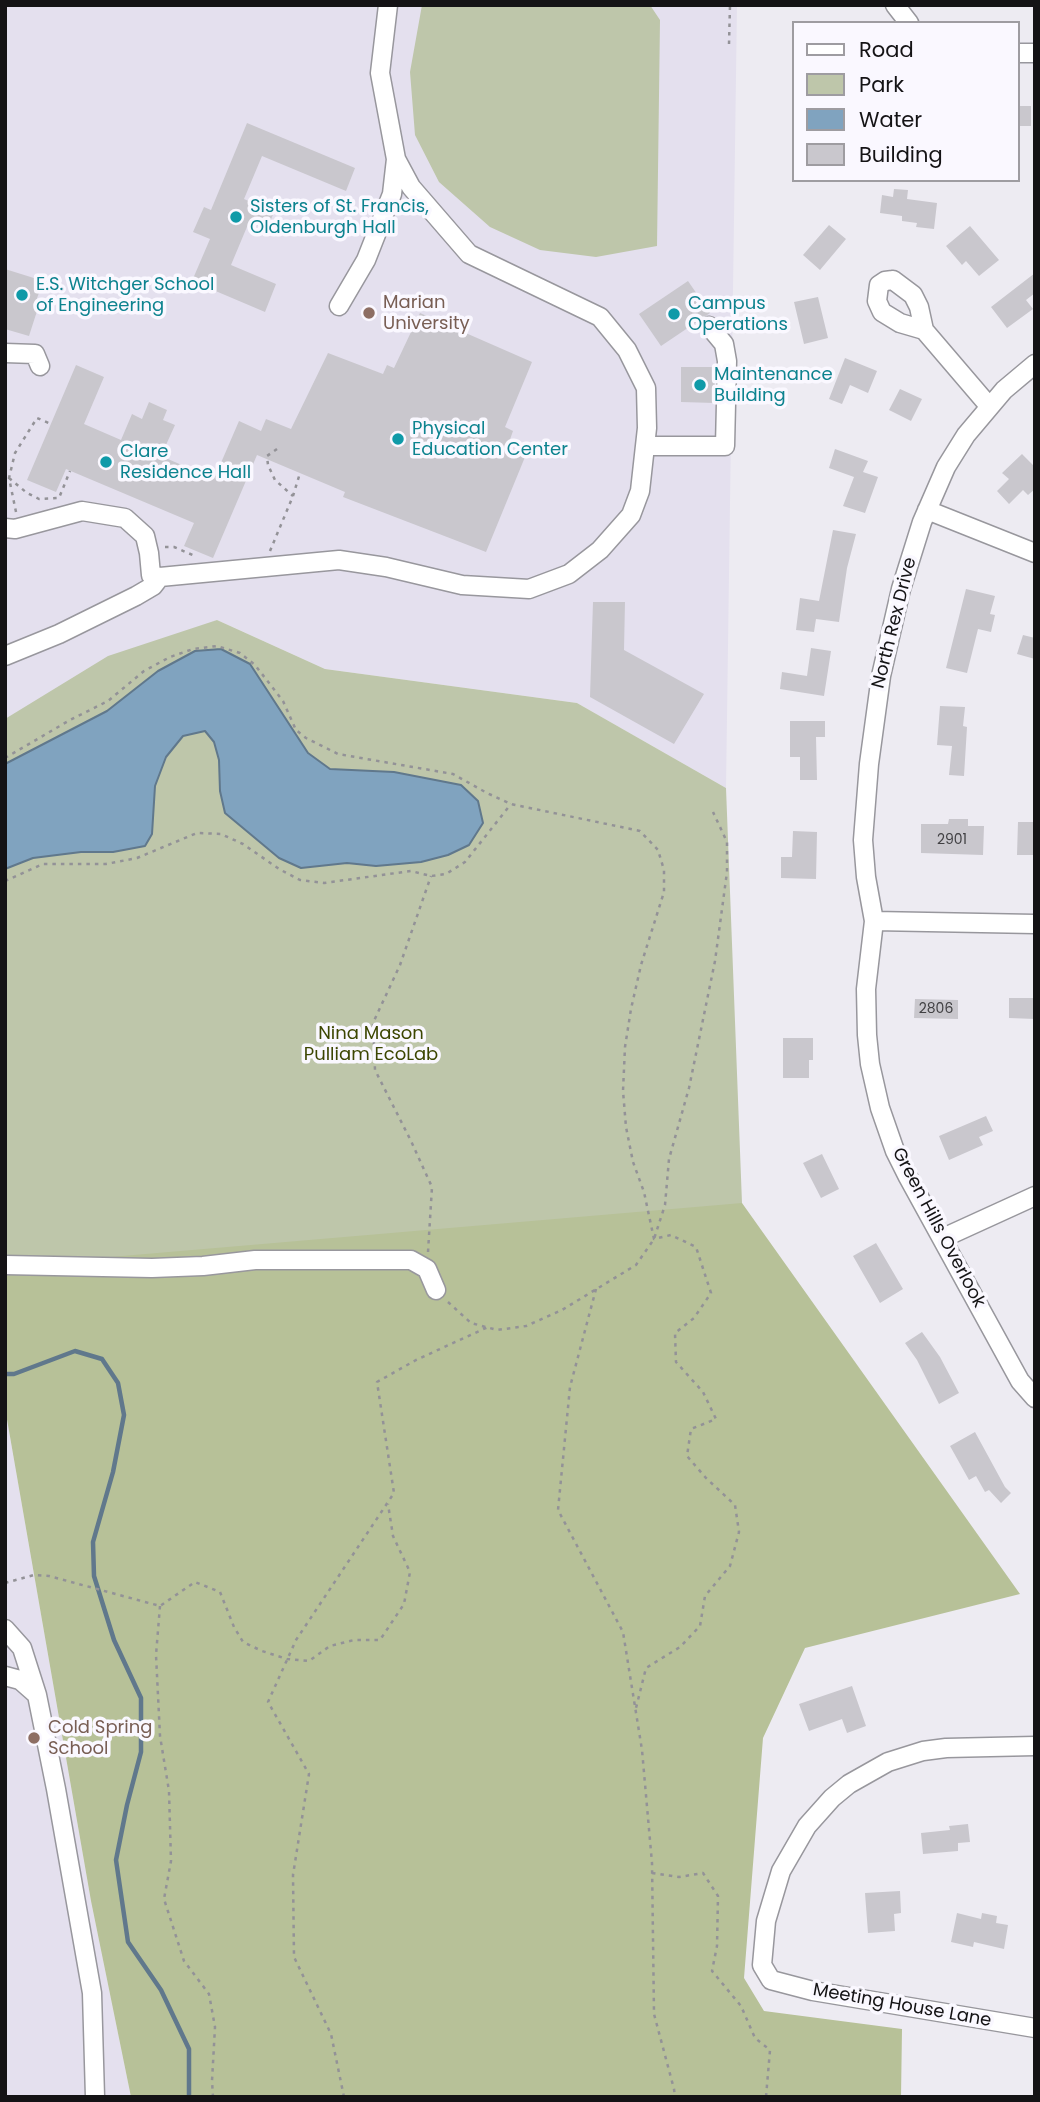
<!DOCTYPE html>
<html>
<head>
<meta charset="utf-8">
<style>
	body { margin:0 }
	#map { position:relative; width:1040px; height:2102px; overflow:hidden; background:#edebf2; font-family:Poppins,sans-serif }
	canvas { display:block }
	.frame { position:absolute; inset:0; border:7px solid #141315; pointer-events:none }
	.legend { position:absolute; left:792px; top:21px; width:228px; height:161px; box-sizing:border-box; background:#faf8ff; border:2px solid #9e9ca1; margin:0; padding:9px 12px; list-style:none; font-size:21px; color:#141315 }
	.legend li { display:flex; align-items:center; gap:14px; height:35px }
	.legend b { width:35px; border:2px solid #9e9ca1 }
</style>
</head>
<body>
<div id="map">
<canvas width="1040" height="2102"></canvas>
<div class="frame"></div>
<ul class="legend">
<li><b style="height:9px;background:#fff"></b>Road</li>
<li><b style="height:19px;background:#bec6aa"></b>Park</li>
<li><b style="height:19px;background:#80a3bf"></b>Water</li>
<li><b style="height:19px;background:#c9c7cd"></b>Building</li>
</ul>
</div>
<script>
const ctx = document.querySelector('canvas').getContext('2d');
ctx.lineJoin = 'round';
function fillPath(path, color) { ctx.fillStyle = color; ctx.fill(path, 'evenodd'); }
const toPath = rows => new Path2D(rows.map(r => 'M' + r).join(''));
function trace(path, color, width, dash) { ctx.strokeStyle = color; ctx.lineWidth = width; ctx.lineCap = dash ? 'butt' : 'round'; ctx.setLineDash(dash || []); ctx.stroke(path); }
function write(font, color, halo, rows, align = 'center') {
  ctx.font = font + ' Poppins,sans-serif'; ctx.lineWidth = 7; ctx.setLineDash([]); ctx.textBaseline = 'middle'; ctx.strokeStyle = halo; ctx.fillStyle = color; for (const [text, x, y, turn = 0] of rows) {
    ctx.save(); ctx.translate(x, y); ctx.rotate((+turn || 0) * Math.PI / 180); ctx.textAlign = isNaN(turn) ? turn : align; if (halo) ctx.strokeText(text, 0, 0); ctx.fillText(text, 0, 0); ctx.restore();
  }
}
const built = toPath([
	[5,5,737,5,726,788,577,703,325,669,217,620,5,720],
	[5,1408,91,1901,131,2097,5,2097]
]);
const green = toPath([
	[422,5,650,5,660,20,657,246,596,257,540,250,490,227,439,182,415,135,410,72],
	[217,620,325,669,577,703,726,788,742,1203,743,1323,5,1322,5,719,108,656]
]);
const forest = toPath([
	[742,1203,1020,1594,805,1648,763,1738,744,1978,764,2011,902,2029,901,2097,131,2097,91,1901,5,1408,5,1266]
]);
const water = toPath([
	[221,649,250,664,308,753,330,769,394,772,461,785,478,801,483,823,469,845,448,855,421,862,376,866,347,863,301,868,279,858,225,813,220,791,219,760,214,742,205,731,183,736,166,757,155,786,152,834,145,846,113,852,81,852,33,858,5,869,5,764,107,711,158,671,195,651,221,649]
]);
const stream = toPath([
	[5,1374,14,1374,75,1351,102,1359,118,1383,124,1415,113,1472,93,1542,94,1576,114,1640,141,1698,141,1752,127,1805,116,1860,128,1942,161,1990,189,2049,189,2097]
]);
const building = toPath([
	[1017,106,1031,106,1031,126,1017,126],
	[247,123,355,168,346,191,262,156,244,199,274,212,267,229,249,222,231,265,276,284,265,312,192,281,210,239,193,232,204,207,211,210],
	[894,189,908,190,907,199,937,203,934,229,916,227,917,223,902,221,902,216,880,213,882,195,893,197],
	[829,225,846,239,820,270,803,255],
	[970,226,999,260,979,276,966,261,962,265,946,246],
	[5,269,37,279,35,282,42,284,34,307,38,308,29,336,5,329],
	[1035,273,1035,293,1026,300,1033,309,1007,328,991,307],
	[688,281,710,313,661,346,639,314],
	[818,297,828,338,804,344,794,302],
	[420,313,532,362,505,427,513,431,507,448,525,457,486,552,343,497,345,492,257,455,213,558,184,546,194,523,66,469,56,492,27,480,76,365,104,377,84,424,121,440,132,414,142,419,149,402,167,410,163,420,175,425,161,456,214,479,239,421,261,431,266,419,291,429,328,353,383,374,387,365,394,368],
	[845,358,877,371,868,393,850,385,842,404,829,399],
	[681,367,715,367,715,403,681,402],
	[900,389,922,399,911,421,889,410],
	[835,449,868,461,863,472,878,477,865,513,843,506,854,477,829,468],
	[1022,454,1035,467,1035,489,1028,495,1023,490,1009,504,997,491,1009,479,1002,473],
	[833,530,856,534,847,568,839,622,816,619,814,632,796,630,800,598,819,601],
	[966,589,995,596,990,614,995,615,991,632,978,629,967,673,946,668],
	[593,602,625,602,624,650,704,694,674,744,590,697],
	[1023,635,1035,638,1035,659,1017,654],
	[811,648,831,651,824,696,780,689,782,672,807,676],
	[940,706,965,707,963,726,967,727,964,776,949,775,952,746,937,745],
	[790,721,825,721,825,737,816,737,817,780,800,780,800,757,790,757],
	[949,819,968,819,968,826,984,826,983,855,921,853,921,824,948,824],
	[1018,822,1035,822,1035,855,1017,855],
	[793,831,817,832,816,879,781,878,781,857,792,857],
	[1009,998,1035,998,1035,1019,1009,1018],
	[915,999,958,1000,958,1019,914,1018],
	[783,1038,813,1038,813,1060,809,1060,809,1078,783,1078],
	[986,1116,993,1131,979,1137,983,1145,949,1160,939,1136],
	[822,1154,839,1189,821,1198,803,1163],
	[876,1243,903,1289,880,1303,853,1256],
	[922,1332,940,1357,959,1393,939,1404,917,1360,905,1343],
	[975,1432,1005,1487,1011,1493,1001,1503,989,1490,985,1492,976,1476,969,1480,950,1446],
	[852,1686,866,1726,847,1733,842,1719,809,1731,799,1704],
	[968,1824,970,1842,958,1843,958,1851,923,1854,921,1833,950,1830,949,1826],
	[900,1891,901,1913,894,1914,895,1931,868,1933,865,1893],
	[957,1913,981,1919,982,1913,997,1916,996,1923,1008,1925,1004,1949,974,1942,973,1947,951,1942]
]);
const path = toPath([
	[729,44,730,5],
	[277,449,267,456,268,465,275,480,293,496],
	[9,478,27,493,39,499,59,498,70,471],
	[16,512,9,478,15,453,37,418,51,424],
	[165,547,174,547,195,556],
	[270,551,293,496,300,473],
	[5,758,70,720,108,701,144,671,170,657,193,649,217,646,240,653,255,665,283,701,296,730,306,738,338,754,453,774,487,793,511,804,640,831,658,850,664,870,664,892,641,965,631,1009,625,1047,623,1091,626,1127,633,1162,644,1192,654,1239,671,1235,696,1247,711,1293,694,1318,675,1333,676,1362,703,1392,716,1419,691,1429,687,1456,706,1478,735,1505,739,1532,730,1566,705,1596,700,1626,680,1647,646,1668,636,1708],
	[5,881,43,864,106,864,137,858,197,833,221,834,243,844,279,869,300,880,324,883,411,871,431,876,446,874,465,862,511,804],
	[428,1252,432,1187,411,1141,375,1070,373,1023,400,965,431,876],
	[596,1289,570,1387,558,1510,623,1632,642,1750,652,1863,654,2014,674,2089,675,2097],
	[448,1302,471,1323,497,1330,526,1326,562,1310,636,1265,654,1239,665,1205,669,1159,689,1088,715,961,727,872,727,842,713,812],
	[5,1583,34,1575,49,1576,160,1606,195,1582,220,1592,234,1627,243,1642,262,1651,287,1659,309,1661,330,1646,354,1640,380,1640,404,1604,410,1572,393,1536,388,1504],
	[160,1606,156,1655,160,1736,169,1791,171,1861,164,1899,184,1961,209,1994,215,2027,212,2081,213,2097],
	[652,1873,679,1877,703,1873,718,1896,717,1946,712,1971,741,2006,755,2038,770,2050,766,2097],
	[344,2097,331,2034,294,1957,293,1875,309,1774,268,1702,296,1640,394,1493,377,1382,416,1360,488,1327]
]);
const minor = toPath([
	[895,5,909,23],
	[1017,53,1035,53],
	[893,280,913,295,919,307,924,330,900,323,882,312,877,301,879,285,885,281,893,280],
	[339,306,366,260,392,194,396,159,380,73,388,5],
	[924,330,989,406],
	[5,353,35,354,40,366],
	[1035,364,1004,390,966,435,946,467,922,522,901,589,881,676,869,764,863,840,866,877,874,921,866,989,867,1035,870,1064,880,1108,895,1151,908,1177,1020,1381,1035,1398],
	[645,446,725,446,727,361,724,344,709,326],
	[927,510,1035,553],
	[5,528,15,529,82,511,125,518,145,536,149,553,151,575,160,577,339,560,386,567,462,585,529,589,569,574,600,550,631,515,640,491,647,428,646,388,627,350,600,317,469,254,411,187,396,159],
	[5,656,59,634,136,596,153,586,160,577],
	[874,921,1035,924],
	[943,1238,1035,1196],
	[5,1265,152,1268,203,1266,255,1260,411,1260,427,1269,436,1290],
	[5,1629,22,1648,37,1695,56,1789,92,1993,95,2097],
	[5,1676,20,1680,37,1695],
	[1035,1746,946,1748,923,1751,888,1762,849,1784,832,1798,807,1826,781,1871,766,1921,762,1965,771,1980,813,1991,1035,2028]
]);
const markers = [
	[236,217,7,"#0f9aa8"],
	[22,295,7,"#0f9aa8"],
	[369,313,7,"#8d6e63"],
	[674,314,7,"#0f9aa8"],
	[700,385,7,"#0f9aa8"],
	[398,439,7,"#0f9aa8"],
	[106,462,7,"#0f9aa8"],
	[34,1738,7,"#8d6e63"]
];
const numberNames = [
	["2901",952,840],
	["2806",936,1009]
];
const cultureNames = [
	["Sisters of St. Francis,",250,207],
	["Oldenburgh Hall",250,228],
	["E.S. Witchger School",36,285],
	["of Engineering",36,306],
	["Campus",688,304],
	["Operations",688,325],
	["Maintenance",714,375],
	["Building",714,396],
	["Physical",412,429],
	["Education Center",412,450],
	["Clare",120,452],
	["Residence Hall",120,473]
];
const educationNames = [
	["Marian",383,303],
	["University",383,324],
	["Cold Spring",48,1728],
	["School",48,1749]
];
const streetNames = [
	["North Rex Drive",895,623,-76],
	["Green Hills Overlook",938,1228,62],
	["Meeting House Lane",902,2006,10]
];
const parkNames = [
	["Nina Mason",371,1034],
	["Pulliam EcoLab",371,1055]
];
fillPath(built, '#e4e0ee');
fillPath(green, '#bec6aa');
fillPath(forest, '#b7c198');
fillPath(water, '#80a3bf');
trace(water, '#60788c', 2);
trace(stream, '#60788c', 4.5);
fillPath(building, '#c9c7cd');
trace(minor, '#98979d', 21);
trace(path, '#939297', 2.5, [3.5, 5]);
trace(minor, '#fff', 18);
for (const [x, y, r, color] of markers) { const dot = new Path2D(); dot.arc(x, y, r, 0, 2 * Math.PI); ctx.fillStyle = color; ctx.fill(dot); trace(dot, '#faf8ff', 2.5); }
write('14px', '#414043', null, numberNames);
write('18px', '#0d838f', '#faf8ff', cultureNames, 'left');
write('18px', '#785e54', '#faf8ff', educationNames, 'left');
write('18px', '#141315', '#faf8ff', streetNames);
write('18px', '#3c4601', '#faf8ff', parkNames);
</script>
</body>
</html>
